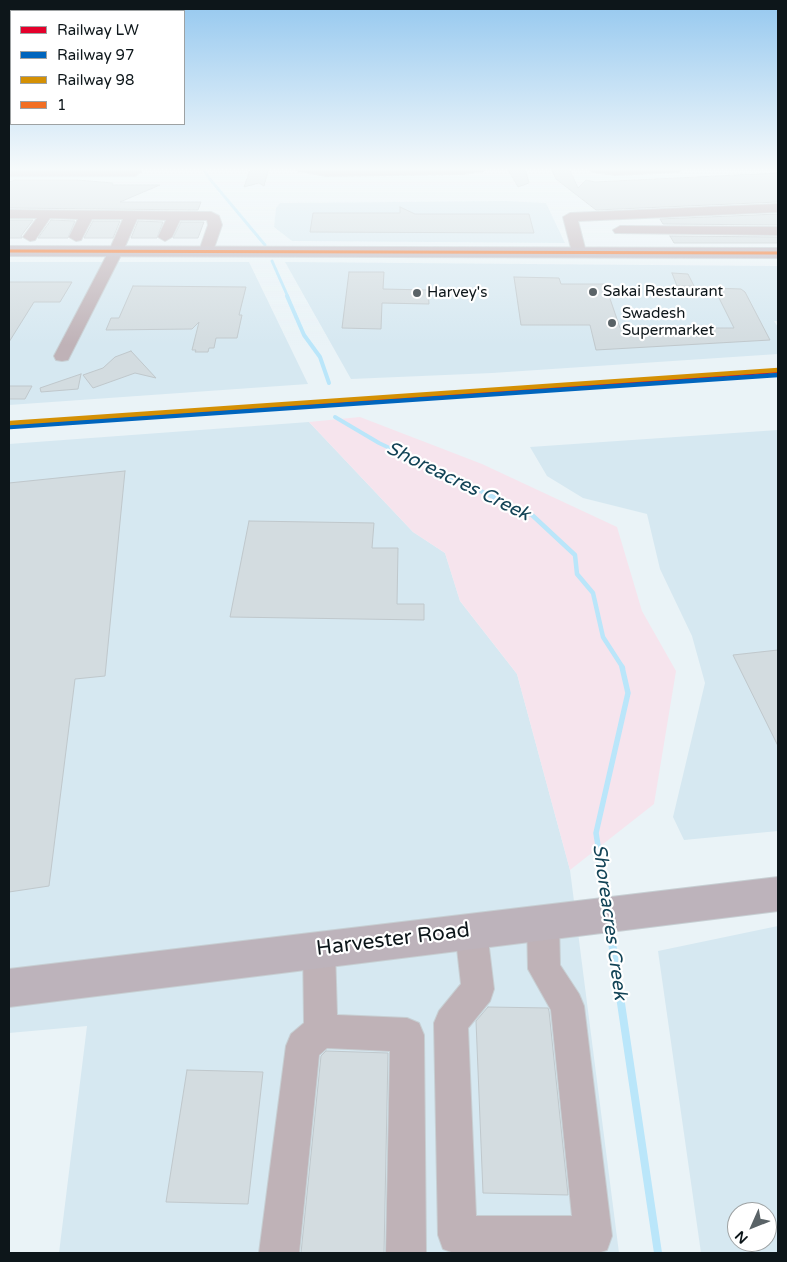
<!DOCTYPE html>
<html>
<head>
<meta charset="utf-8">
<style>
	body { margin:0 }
	#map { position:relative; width:787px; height:1262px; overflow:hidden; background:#eaf3f7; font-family:"Varela Round",sans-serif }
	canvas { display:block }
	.frame { position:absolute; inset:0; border:10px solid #0d161a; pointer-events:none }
	.legend { position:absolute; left:10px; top:10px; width:175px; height:115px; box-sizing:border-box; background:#fff; border:1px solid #9ea2a3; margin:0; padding:6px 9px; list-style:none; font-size:15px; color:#0d161a }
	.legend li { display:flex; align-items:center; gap:10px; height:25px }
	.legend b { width:25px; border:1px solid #9ea2a3 }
	.north { position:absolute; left:727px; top:1202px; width:50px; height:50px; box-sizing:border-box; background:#fff; border:1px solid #9ea2a3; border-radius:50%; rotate:226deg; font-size:14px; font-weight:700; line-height:20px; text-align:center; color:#0d161a }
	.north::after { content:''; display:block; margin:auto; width:18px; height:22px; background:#5a6367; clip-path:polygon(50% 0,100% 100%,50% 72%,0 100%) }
</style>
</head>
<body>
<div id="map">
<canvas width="787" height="1262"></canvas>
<div class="frame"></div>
<ul class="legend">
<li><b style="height:6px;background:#e4002b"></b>Railway LW</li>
<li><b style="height:6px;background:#0065bd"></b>Railway 97</li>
<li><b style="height:6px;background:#d49004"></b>Railway 98</li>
<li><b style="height:6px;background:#f26f23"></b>1</li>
</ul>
<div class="north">N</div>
</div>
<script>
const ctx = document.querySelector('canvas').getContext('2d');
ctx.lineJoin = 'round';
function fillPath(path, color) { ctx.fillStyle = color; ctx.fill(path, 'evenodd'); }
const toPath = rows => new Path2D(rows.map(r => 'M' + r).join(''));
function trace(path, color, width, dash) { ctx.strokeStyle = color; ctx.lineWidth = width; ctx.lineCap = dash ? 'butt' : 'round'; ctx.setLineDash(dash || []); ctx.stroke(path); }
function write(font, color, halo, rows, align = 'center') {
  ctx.font = font + ' "Varela Round",sans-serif'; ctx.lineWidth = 4.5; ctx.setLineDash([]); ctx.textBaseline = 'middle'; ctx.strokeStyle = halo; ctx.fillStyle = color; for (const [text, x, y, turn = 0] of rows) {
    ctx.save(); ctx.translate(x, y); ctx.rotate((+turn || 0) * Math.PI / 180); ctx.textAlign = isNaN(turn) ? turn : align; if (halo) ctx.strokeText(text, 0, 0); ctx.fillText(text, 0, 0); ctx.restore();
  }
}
const built = toPath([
	[506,201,546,203,565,243,292,241,274,227,276,208,280,203],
	[9,262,249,262,308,384,9,405],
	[285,262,778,266,778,321,774,321,778,327,778,354,492,373,351,379],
	[309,422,413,532,445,553,460,601,517,674,570,870,619,1253,59,1253,87,1026,9,1033,9,444],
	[778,430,778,831,684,840,673,817,705,683,692,636,660,569,647,514,583,498,547,476,530,447],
	[778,926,778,1253,701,1253,658,951],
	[737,1212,767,1212,767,1242,737,1242]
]);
const green = toPath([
	[360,417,482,464,617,527,642,611,676,671,654,804,570,870,517,674,460,601,445,553,413,532,309,422]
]);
const streamFar4 = toPath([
	[203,168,209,178,265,245],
	[272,261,288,297]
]);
const streamFar3 = toPath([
	[287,296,304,335,320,357,329,383],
	[335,417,379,443,417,461]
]);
const streamFar2 = toPath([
	[414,460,532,515,575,555,577,574,593,593,603,637,623,668]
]);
const streamFar1 = toPath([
	[607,904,596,833,628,693,622,667],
	[610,927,610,930]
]);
const stream = toPath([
	[610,929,658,1253]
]);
const building = toPath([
	[257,168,269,168,264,186,259,183,244,187,250,170,257,168],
	[507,168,525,168,529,183,518,187,507,168],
	[551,168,569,168,578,188,586,180,595,182,778,173,778,202,596,210,556,179,551,168],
	[15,180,77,180,113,183,112,185,160,185,120,202,201,202,198,210,9,208,9,182,15,180],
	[400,207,415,214,529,214,534,233,310,232,313,213,400,213,400,207],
	[778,214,778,225,663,224,660,219,778,214],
	[9,220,33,220,21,236,22,238,9,238,9,220],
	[51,220,75,221,68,238,38,238,51,220],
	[93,221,120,221,113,238,84,238,93,221],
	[138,221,163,222,157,238,131,238,138,221],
	[181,222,204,222,198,238,173,238,181,222],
	[670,236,778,237,778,243,674,243,670,236],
	[349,272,384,272,383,289,428,290,429,304,382,303,381,329,342,328,349,272],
	[672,273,688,274,694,286,677,286,672,273],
	[514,277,559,278,561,284,605,284,620,328,734,328,714,288,741,289,745,292,770,340,596,350,590,325,521,325,514,277],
	[9,282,72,282,60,302,34,302,9,342,9,282],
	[133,286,246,287,239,315,242,315,237,338,216,338,214,348,209,348,208,352,195,352,196,350,192,350,199,322,192,329,106,330,111,318,119,318,133,286],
	[131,351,156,378,135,373,93,388,83,375,103,368,115,357,131,351],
	[81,374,78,389,41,392,40,388,81,374],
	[9,386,32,386,25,399,9,399,9,386],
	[125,471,105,676,75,679,49,886,9,892,9,483,125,471],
	[249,521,374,523,372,548,398,548,397,604,424,604,424,620,230,617,249,521],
	[778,650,778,746,733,655,778,650],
	[488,1007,548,1008,549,1011,568,1195,483,1193,476,1021,488,1007],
	[326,1051,388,1053,384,1253,301,1253,321,1056,326,1051],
	[187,1070,263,1072,248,1204,166,1202,187,1070]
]);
const minor = toPath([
	[9,168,135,168,141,172,135,176,9,176,9,168],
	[296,168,485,168,483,171,464,174,325,176,298,171,296,168],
	[587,168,684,168,678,172,615,175,593,172,587,168],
	[778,204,778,212,578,221,586,252,584,255,579,256,574,255,572,252,563,217,570,213,778,204],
	[9,210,211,212,219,216,222,225,213,251,211,254,206,255,201,254,199,251,208,225,207,220,180,220,172,237,165,241,158,237,166,220,137,219,123,251,70,356,68,360,62,361,56,360,54,356,109,251,123,219,92,219,81,240,76,241,69,237,78,219,50,218,35,240,30,241,23,237,37,218,9,218,9,210],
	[620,226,778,227,778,235,615,233,613,230,620,226],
	[543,906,554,911,559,922,560,965,579,994,584,1006,612,1236,607,1250,598,1253,454,1253,443,1249,438,1235,434,1023,439,1011,461,984,455,931,460,920,471,915,482,920,487,931,494,989,490,1001,468,1028,476,1216,572,1216,551,1010,528,969,527,922,532,911,543,906],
	[319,933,330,938,335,949,337,1015,407,1018,419,1023,424,1035,426,1253,386,1253,390,1051,327,1048,319,1055,299,1253,259,1253,286,1046,291,1034,304,1023,303,949,308,938,319,933]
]);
const major = toPath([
	[9,246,778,248,778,258,9,256,9,246],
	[778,877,778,911,9,1007,9,969,778,877]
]);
const bus1 = toPath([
	[9,251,778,253]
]);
const rail1 = toPath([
	[9,425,778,371]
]);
const rail2 = toPath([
	[10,427,778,375]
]);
const rail3 = toPath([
	[10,423,778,370]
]);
const markers = [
	[593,292,5,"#5a6367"],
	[417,293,5,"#5a6367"],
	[612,323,5,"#5a6367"]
];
const farPoinames = [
	["Sakai Restaurant",603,292],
	["Harvey's",427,293],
	["Swadesh",622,314],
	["Supermarket",622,331]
];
const waterNames = [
	["Shoreacres Creek",458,482,26],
	["Shoreacres Creek",609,922,82]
];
const nearStreetnames = [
	["Harvester Road",393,940,-7]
];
fillPath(built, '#d6e8f1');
fillPath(green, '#f6e4ed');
trace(streamFar4, '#bae6fa', 3);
trace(streamFar3, '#bae6fa', 4);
trace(streamFar2, '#bae6fa', 4.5);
trace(streamFar1, '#bae6fa', 5.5);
trace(stream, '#bae6fa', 8);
fillPath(building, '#d3dce0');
trace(building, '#c0c8cc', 1);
trace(minor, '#c7cfd3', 2);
trace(major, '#c7cfd3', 2);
fillPath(minor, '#bfb2b7');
fillPath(major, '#bdb3bb');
trace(bus1, '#f26f23', 3);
trace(rail1, '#e4002b', 4.5);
trace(rail2, '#0065bd', 4.5);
trace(rail3, '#d49004', 4.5);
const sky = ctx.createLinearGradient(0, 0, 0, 345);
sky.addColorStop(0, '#95c8ef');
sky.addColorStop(0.49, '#f6fafb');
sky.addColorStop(1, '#f6fafb00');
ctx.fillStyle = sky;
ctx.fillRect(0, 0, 787, 345);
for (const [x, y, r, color] of markers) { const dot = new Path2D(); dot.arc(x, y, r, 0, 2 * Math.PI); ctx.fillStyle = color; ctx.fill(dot); trace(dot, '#fff', 2); }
write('15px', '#0d161a', '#fff', farPoinames, 'left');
write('italic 19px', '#124356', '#fff', waterNames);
write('21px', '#0d161a', '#fff', nearStreetnames);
</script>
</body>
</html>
